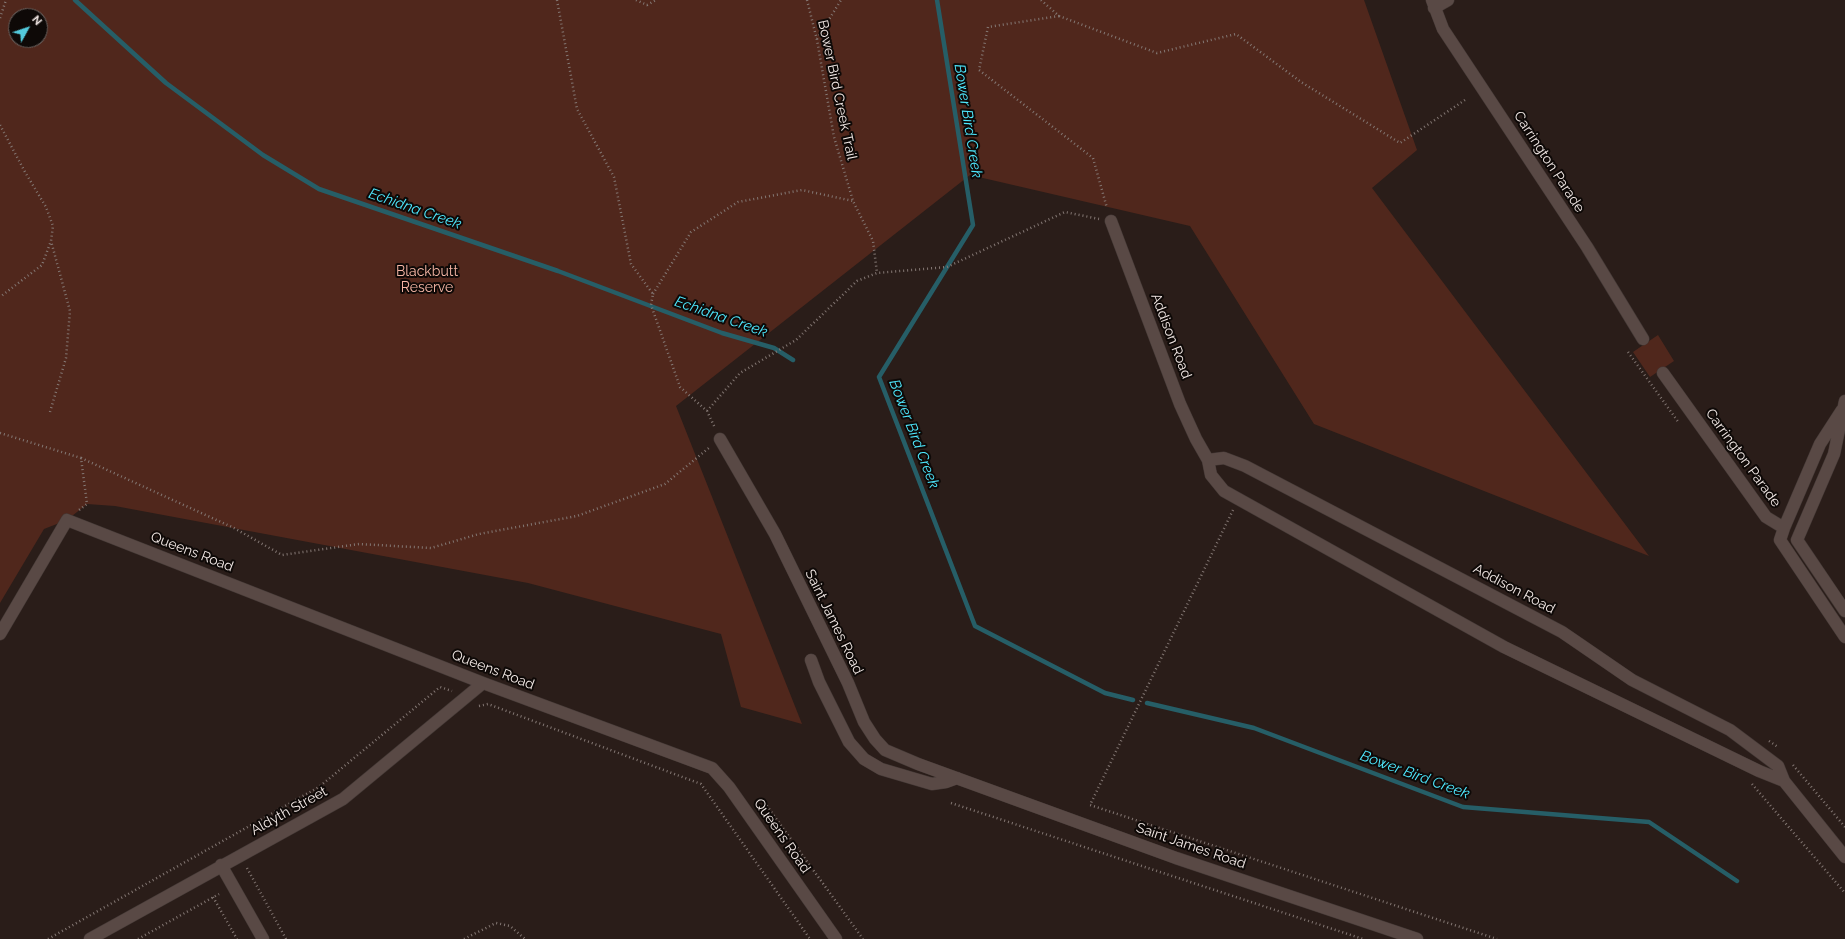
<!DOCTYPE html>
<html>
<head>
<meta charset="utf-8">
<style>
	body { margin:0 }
	#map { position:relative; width:1845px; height:939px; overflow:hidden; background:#2a1d19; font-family:Raleway,sans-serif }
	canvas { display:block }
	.north { position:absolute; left:8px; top:8px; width:40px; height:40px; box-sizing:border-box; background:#0e0907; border:1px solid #6a6360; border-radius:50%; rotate:50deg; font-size:11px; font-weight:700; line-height:16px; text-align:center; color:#f3e9e6 }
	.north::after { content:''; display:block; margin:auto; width:14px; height:18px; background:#53cadc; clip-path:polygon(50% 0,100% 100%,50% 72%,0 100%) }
</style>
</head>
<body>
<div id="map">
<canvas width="1845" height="939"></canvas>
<div class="north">N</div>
</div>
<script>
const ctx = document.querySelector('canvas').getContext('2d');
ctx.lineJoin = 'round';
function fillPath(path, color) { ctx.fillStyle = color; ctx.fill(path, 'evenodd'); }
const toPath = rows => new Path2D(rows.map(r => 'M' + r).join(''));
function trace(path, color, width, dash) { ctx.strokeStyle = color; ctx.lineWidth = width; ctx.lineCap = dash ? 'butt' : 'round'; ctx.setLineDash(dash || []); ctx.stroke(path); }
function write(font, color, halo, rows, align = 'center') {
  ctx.font = font + ' Raleway,sans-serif'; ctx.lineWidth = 4; ctx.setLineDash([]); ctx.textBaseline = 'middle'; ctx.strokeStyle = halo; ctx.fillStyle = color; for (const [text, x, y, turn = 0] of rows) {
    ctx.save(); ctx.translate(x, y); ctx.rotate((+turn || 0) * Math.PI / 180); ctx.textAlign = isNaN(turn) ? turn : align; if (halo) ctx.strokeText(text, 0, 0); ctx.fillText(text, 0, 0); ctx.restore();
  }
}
const green = toPath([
	[0,0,1364,0,1417,150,1372,188,1649,556,1314,424,1190,226,970,175,676,406,802,724,741,707,721,634,528,583,115,506,87,504,67,520,44,529,0,603],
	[16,16,40,16,40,40,16,40],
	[1658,335,1674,361,1650,377,1633,352]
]);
const stream = toPath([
	[75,0,166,83,263,155,319,189,558,271,722,333,774,348,793,360],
	[937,0,973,225,879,377,975,626,1105,693,1133,700],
	[1147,703,1254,728,1463,807,1649,822,1737,881]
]);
const path = toPath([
	[557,0,577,109,614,177,631,264,653,294,651,305,680,387,707,411,715,428],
	[636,0,647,5,656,0],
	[807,0,817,40,834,137,853,201,873,241,877,273],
	[1041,0,1059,16,988,27,979,70,1093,158,1107,208],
	[1059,16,1157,53,1236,34,1301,82,1400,143,1465,100],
	[0,18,6,0],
	[817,39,841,0],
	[0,125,25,172,46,207,53,226,51,241,42,265,0,297],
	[653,294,691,232,738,202,802,190,853,201],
	[1628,352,1679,423],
	[707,411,740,373,796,340,857,281,877,273,947,267,1065,212,1099,219],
	[50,412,66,358,70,311,51,241],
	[0,433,81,458,87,504,79,510],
	[81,458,234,528,282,555,359,544,431,548,479,534,577,516,665,484,710,447],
	[1233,510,1090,805,1497,939],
	[479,706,488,704,701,784,810,939],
	[1769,741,1778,747],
	[1793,765,1845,827],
	[1752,784,1845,893],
	[762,799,863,939],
	[951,803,1363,939],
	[247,868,286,939],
	[213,897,237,939],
	[48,939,319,787,440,687,452,691],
	[138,939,219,894],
	[464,939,496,923,510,926,525,939]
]);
const minor = toPath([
	[1432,0,1443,29,1587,247,1643,339],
	[1434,8,1448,0],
	[1111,221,1180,404,1196,439,1208,460,1211,475,1224,491,1504,647,1759,771,1784,781],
	[1663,373,1766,517,1784,528],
	[1845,401,1834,454,1797,540,1845,611],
	[1842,410,1820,444,1784,528,1780,540,1845,637],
	[720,439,775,534,848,683,864,722,875,739,885,750,918,764,1176,858,1417,939],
	[1208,460,1224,458,1245,466,1562,632,1632,680,1730,730,1778,766,1784,781,1845,857],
	[0,634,67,520,483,683,712,768,729,787,836,939],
	[811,660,819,682,849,742,864,759,881,769,932,784,946,782,957,778],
	[221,865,263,939],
	[90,939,343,799,483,683]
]);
const streetNames = [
	["Bower Bird Creek Trail",837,90,78],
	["Carrington Parade",1549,162,57],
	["Addison Road",1171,336,69],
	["Carrington Parade",1743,458,54],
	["Queens Road",192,552,21],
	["Addison Road",1514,589,28],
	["Saint James Road",834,622,64],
	["Queens Road",493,670,21],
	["Aldyth Street",289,811,-29],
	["Queens Road",782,836,55],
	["Saint James Road",1191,846,19]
];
const parkNames = [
	["Blackbutt",427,272],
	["Reserve",427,288]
];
const waterNames = [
	["Bower Bird Creek",968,121,81],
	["Echidna Creek",415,209,19],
	["Echidna Creek",721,317,19],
	["Bower Bird Creek",914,434,69],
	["Bower Bird Creek",1415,775,20]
];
fillPath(green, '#50271c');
trace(stream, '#265e67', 4.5);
trace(minor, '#443936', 13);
trace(path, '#847874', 2.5, [1, 3]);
trace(minor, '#594945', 12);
write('14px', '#f3e9e6', '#0e0907', streetNames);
write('14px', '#f5b6a5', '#0e0907', parkNames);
write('italic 15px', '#4fe9ff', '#0e0907', waterNames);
</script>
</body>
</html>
